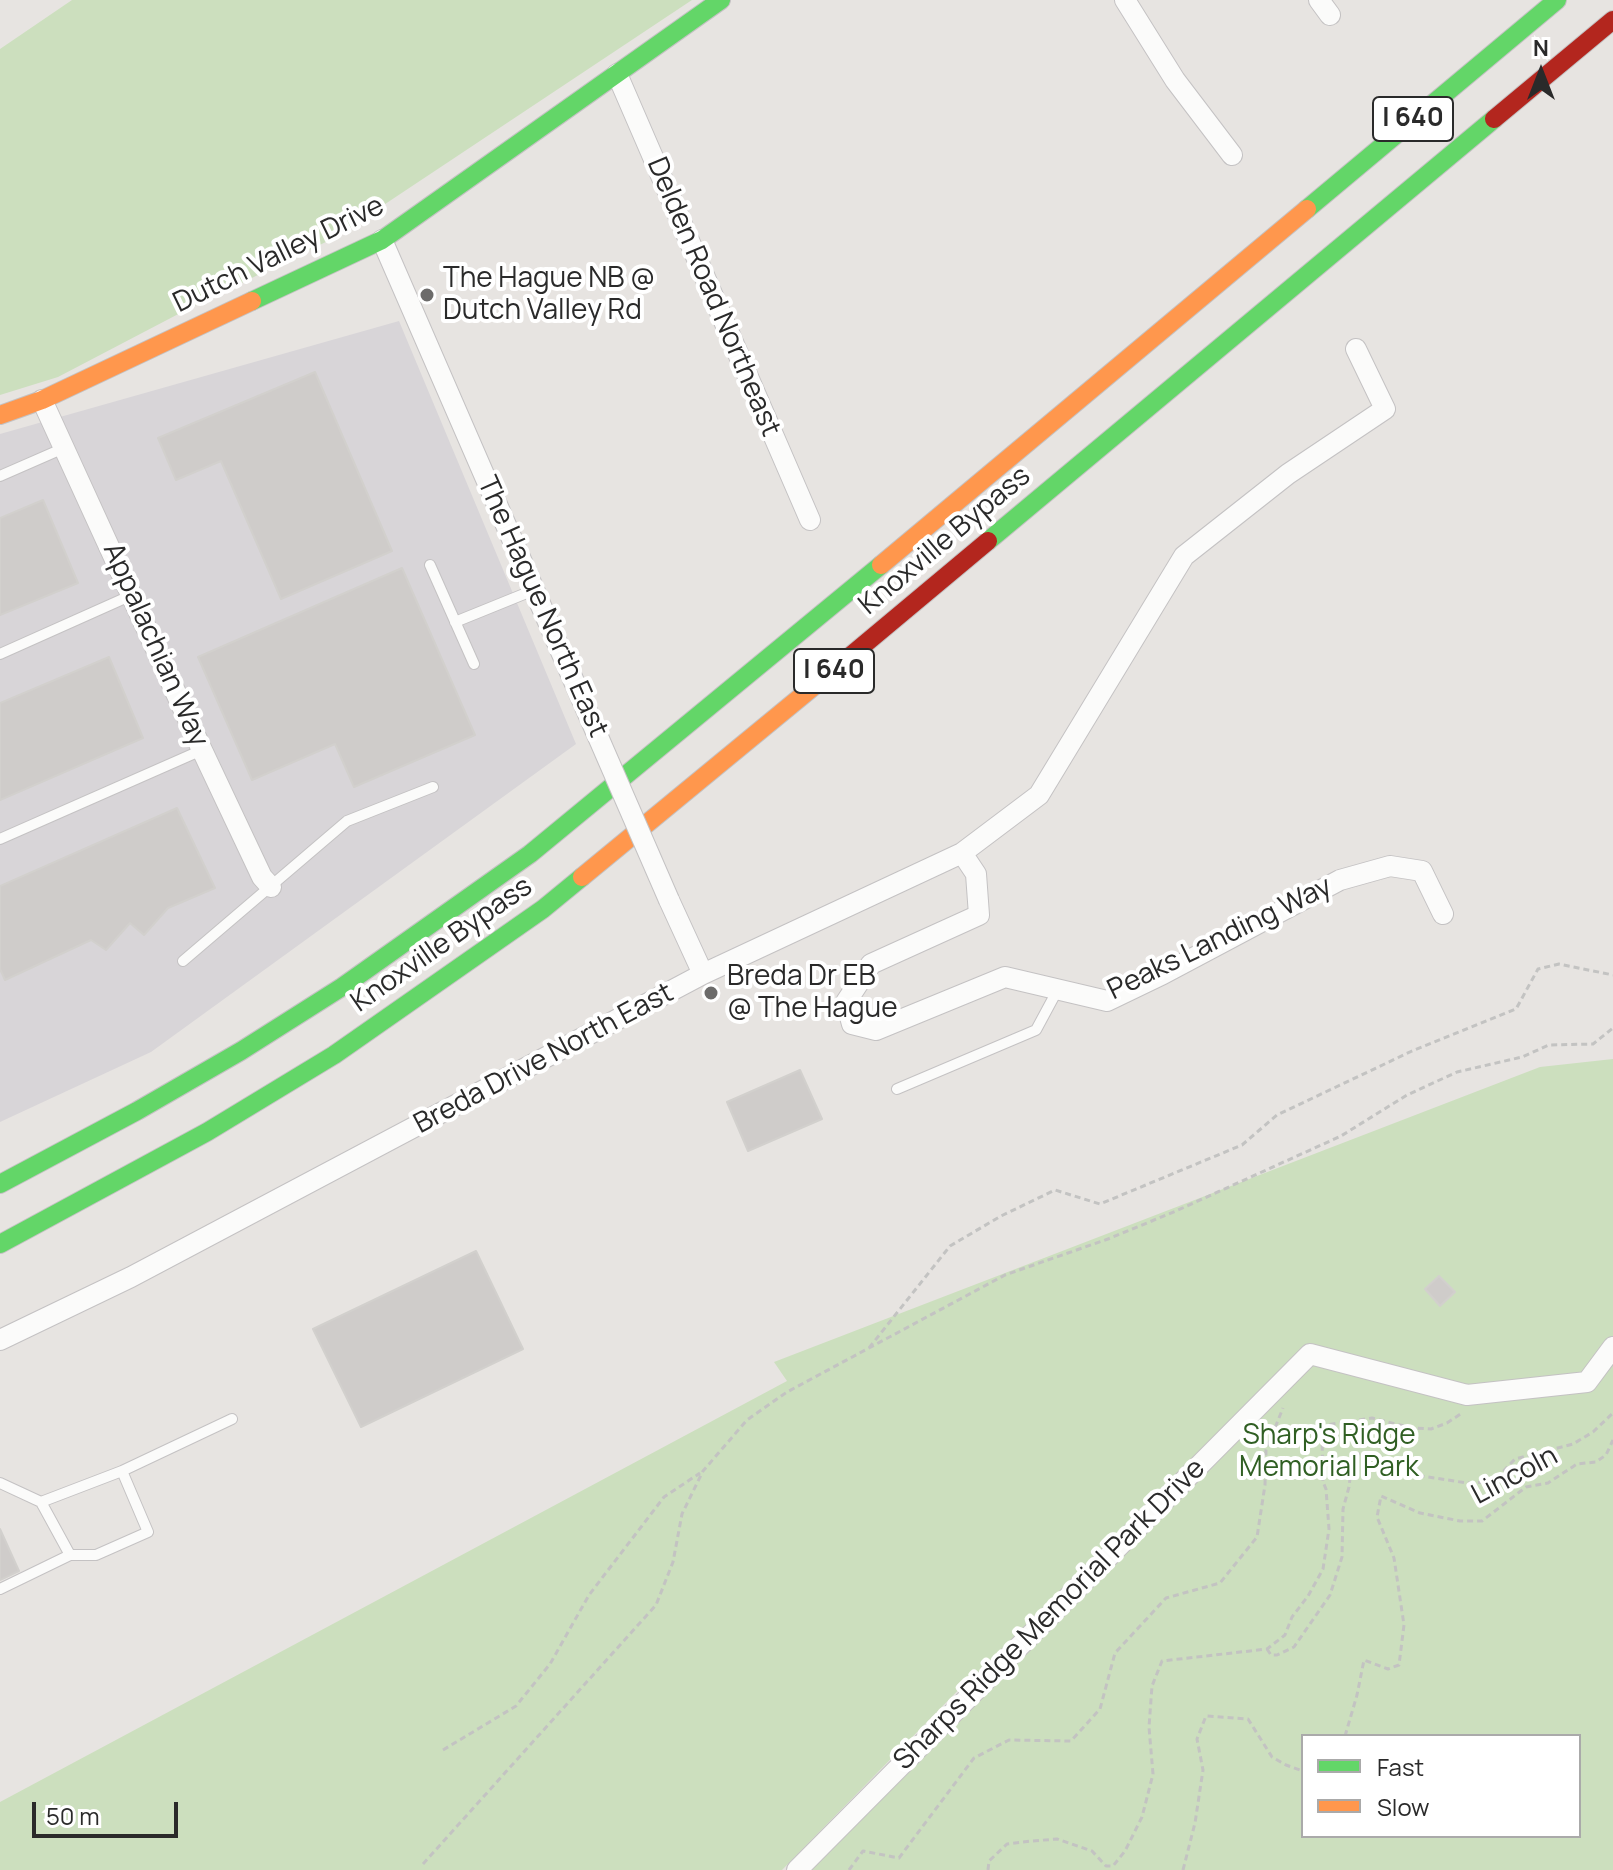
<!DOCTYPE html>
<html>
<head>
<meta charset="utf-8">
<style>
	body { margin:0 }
	#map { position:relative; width:1613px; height:1870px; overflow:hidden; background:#e7e4e1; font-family:Manrope,sans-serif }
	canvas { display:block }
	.legend { position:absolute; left:1301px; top:1734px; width:280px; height:104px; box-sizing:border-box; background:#fff; border:2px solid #aaa; margin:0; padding:10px 14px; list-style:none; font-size:24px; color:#2a2a2a }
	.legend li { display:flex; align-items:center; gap:16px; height:40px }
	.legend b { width:40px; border:2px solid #aaa }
	.north { position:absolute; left:1501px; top:32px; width:80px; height:80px; -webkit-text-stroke:6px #fff; paint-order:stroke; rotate:0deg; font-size:22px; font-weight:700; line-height:32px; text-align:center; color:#2a2a2a }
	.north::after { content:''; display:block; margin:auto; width:28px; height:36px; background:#2a2a2a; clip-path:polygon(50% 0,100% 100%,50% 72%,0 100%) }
	.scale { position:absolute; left:32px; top:1802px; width:146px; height:36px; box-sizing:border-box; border:4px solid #2a2a2a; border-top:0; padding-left:10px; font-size:24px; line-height:28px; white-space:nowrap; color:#2a2a2a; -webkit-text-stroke:6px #fff; paint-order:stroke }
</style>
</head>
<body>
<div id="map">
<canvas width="1613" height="1870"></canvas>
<ul class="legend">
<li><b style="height:10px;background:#63d668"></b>Fast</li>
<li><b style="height:10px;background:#ff974d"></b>Slow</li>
</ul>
<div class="north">N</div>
<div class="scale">50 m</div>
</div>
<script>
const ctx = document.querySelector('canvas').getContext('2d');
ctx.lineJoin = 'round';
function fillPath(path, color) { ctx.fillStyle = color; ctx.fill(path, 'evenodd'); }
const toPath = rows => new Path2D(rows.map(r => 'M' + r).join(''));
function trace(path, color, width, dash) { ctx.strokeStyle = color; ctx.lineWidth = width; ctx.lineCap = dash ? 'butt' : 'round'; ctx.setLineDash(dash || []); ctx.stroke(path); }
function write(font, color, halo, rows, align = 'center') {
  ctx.font = font + ' Manrope,sans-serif'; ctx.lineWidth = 8; ctx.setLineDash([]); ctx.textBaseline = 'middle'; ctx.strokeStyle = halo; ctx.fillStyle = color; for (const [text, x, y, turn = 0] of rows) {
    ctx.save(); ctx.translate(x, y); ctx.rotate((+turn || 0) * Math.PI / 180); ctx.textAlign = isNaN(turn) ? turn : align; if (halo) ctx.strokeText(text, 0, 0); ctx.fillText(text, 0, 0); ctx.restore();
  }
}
const industrial = toPath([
	[399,321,576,744,151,1052,0,1122,0,434]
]);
const green = toPath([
	[72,0,692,0,334,238,186,310,58,377,0,395,0,49],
	[1613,1059,1613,1870,812,1870,975,1673,782,1870,0,1870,0,1802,787,1381,774,1362,1540,1067],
	[1303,1736,1579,1736,1579,1836,1303,1836]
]);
const building = toPath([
	[315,372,392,551,281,599,221,461,176,480,158,438,315,372],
	[43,500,78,583,0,615,0,518,43,500],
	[402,568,475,735,354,787,335,744,252,780,198,657,402,568],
	[109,657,143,738,0,800,0,703,109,657],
	[177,808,215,888,168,908,144,935,130,923,106,950,91,940,5,980,0,969,0,886,177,808],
	[800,1070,822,1119,748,1151,727,1102,800,1070],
	[476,1251,523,1349,361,1427,313,1329,476,1251],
	[1439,1276,1455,1292,1440,1306,1425,1289,1439,1276],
	[0,1529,19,1571,0,1580,0,1529]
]);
const path = toPath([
	[869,1348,950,1246,1001,1216,1055,1190,1100,1204,1242,1145,1277,1115,1412,1051,1516,1009,1538,969,1559,964,1613,975],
	[1267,1649,1271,1655,1277,1655,1294,1647,1330,1595,1342,1557,1343,1509,1349,1487,1353,1454,1376,1454,1415,1475,1467,1483,1493,1482,1515,1459,1573,1444,1593,1432,1613,1413],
	[1345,1736,1357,1695,1364,1660,1388,1669,1399,1665,1404,1625,1394,1558,1377,1517,1381,1496,1420,1513,1460,1521,1482,1521,1526,1487,1548,1483,1577,1464,1596,1462,1606,1455,1613,1440],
	[443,1750,516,1706,550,1664,589,1595,664,1497,700,1473],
	[423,1864,656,1605,673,1562,682,1514,703,1471,747,1420,787,1392,1005,1275,1108,1239,1176,1211,1341,1136,1407,1095,1457,1072,1522,1057,1549,1045,1593,1044,1613,1028],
	[849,1870,863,1851,899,1858,974,1758,1009,1740,1071,1741,1100,1709,1115,1653,1166,1598,1220,1583,1257,1537,1265,1485,1266,1450,1283,1408],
	[988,1870,989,1861,1007,1844,1032,1841,1057,1839,1092,1851,1106,1866,1113,1866,1125,1851,1142,1817,1153,1774,1149,1727,1152,1686,1162,1661,1267,1649,1285,1635,1292,1617,1308,1596,1323,1569,1329,1529,1326,1489,1323,1482,1322,1435,1326,1425,1372,1418,1412,1428,1431,1429,1447,1423,1462,1413],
	[1183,1870,1195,1823,1203,1770,1197,1739,1206,1716,1248,1719,1272,1757,1286,1765,1303,1771]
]);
const lane = toPath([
	[0,476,64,448],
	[430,565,474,664],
	[455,622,534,590],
	[0,654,132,595],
	[0,839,202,750],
	[183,961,347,821,433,787],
	[897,1089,1036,1030,1057,991],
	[0,1483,41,1502,70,1555,0,1589],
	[41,1502,122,1471,232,1419],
	[70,1555,96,1555,148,1532,122,1471]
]);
const street = toPath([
	[1125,0,1175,80,1232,155],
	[1319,0,1330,15],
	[617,74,810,520],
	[382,240,589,716],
	[42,400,202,750,262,877,271,887],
	[962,853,976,874,979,915,871,964,846,1002,852,1024,876,1030,1005,977,1107,1001,1163,974,1340,880,1390,866,1422,871,1443,914],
	[669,900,703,974],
	[0,1340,131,1277,703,974,962,853,1039,795,1184,556,1288,474,1385,409,1356,349],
	[797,1870,1310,1354,1467,1395,1587,1382,1613,1347]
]);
const fast = toPath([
	[1307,209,1557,0],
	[252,301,382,240,721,0],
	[988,541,1494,119],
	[0,1184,137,1111,241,1051,342,987,530,854,881,565],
	[0,1244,207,1132,334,1055,543,909,582,877]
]);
const slow = toPath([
	[0,415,42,400,252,301],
	[881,565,1307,209],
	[582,877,842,663]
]);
const jam = toPath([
	[1494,119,1613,20],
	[842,663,988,541]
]);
const streetBridge = toPath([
	[589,716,669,900]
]);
const markers = [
	[427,295,8,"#6c6b6a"],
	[711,993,8,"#6c6b6a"]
];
const shields = [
	[1413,119,80],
	[834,671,80]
];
const shieldNames = [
	["I 640",1413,119],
	["I 640",834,671]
];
const streetNames = [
	["Dutch Valley Drive",279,255,-26],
	["Delden Road Northeast",713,297,67],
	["Knoxville Bypass",945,541,-40],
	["The Hague North East",542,607,66],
	["Appalachian Way",155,645,66],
	["Peaks Landing Way",1220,939,-26],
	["Knoxville Bypass",442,945,-35],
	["Breda Drive North East",544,1059,-28],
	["Lincoln",1515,1476,-28],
	["Sharps Ridge Memorial Park Drive",1050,1615,-45]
];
const poiNames = [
	["The Hague NB @",443,279],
	["Dutch Valley Rd",443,311],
	["Breda Dr EB",727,977],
	["@ The Hague",727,1009]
];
const parkNames = [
	["Sharp's Ridge",1329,1436],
	["Memorial Park",1329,1468]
];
fillPath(industrial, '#d8d5d8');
fillPath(green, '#ccdfbe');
fillPath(building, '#cfccca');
trace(building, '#d2d0cd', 2);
trace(lane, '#c4c2c3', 12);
trace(street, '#c4c2c3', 22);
trace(fast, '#c4c2c3', 20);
trace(slow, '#c4c2c3', 20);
trace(jam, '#c4c2c3', 20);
trace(path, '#c3c3c2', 3, [6, 4]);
trace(lane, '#fbfbfa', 10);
trace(street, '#fbfbfa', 20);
trace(fast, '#63d668', 18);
trace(slow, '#ff974d', 18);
trace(jam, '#b3261e', 18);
trace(streetBridge, '#c4c2c3', 22, []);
trace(streetBridge, '#fbfbfa', 20);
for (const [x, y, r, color] of markers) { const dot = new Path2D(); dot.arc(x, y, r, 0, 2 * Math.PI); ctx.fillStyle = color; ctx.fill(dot); trace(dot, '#fff', 3); }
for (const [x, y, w] of shields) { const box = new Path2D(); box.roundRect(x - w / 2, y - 22, w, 44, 6); ctx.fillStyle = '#fff'; ctx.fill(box); trace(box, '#2a2a2a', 2); }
write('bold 26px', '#2a2a2a', null, shieldNames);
write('28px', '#2a2a2a', '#fff', streetNames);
write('28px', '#2a2a2a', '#fff', poiNames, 'left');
write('28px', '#305f23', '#fff', parkNames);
</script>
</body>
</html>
